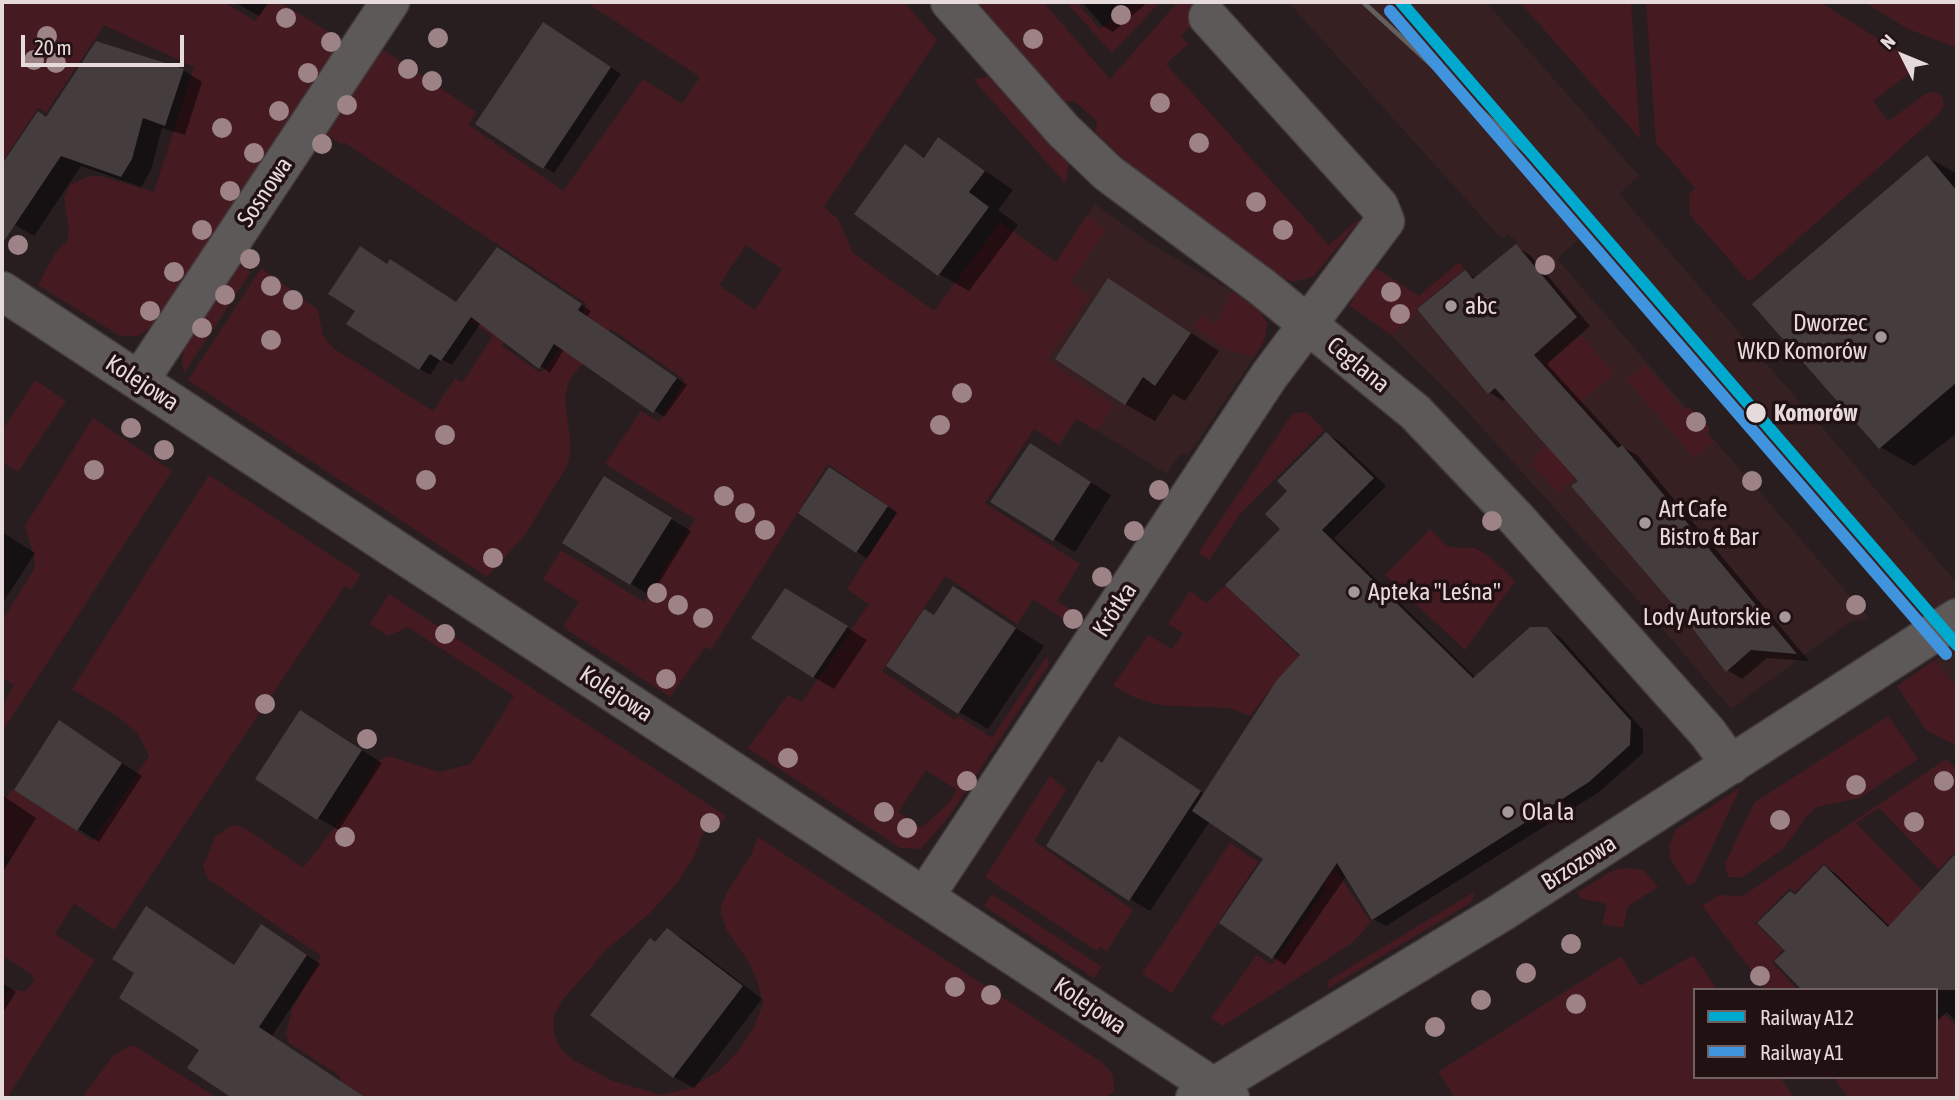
<!DOCTYPE html>
<html>
<head>
<meta charset="utf-8">
<style>
	body { margin:0 }
	#map { position:relative; width:1959px; height:1100px; overflow:hidden; background:#281e20; font-family:"Asap Condensed",sans-serif }
	canvas { display:block }
	.frame { position:absolute; inset:0; border:4px solid #e7dadb; pointer-events:none }
	.legend { position:absolute; left:1693px; top:988px; width:245px; height:91px; box-sizing:border-box; background:#221113; border:2px solid #716163; margin:0; padding:9px 12px; list-style:none; font-size:21px; color:#e7dadb }
	.legend li { display:flex; align-items:center; gap:14px; height:35px }
	.legend b { width:35px; border:2px solid #716163 }
	.north { position:absolute; left:1868px; top:21px; width:70px; height:70px; -webkit-text-stroke:5px #221113; paint-order:stroke; rotate:313deg; font-size:19px; font-weight:700; line-height:28px; text-align:center; color:#e7dadb }
	.north::after { content:''; display:block; margin:auto; width:24px; height:32px; background:#e7dadb; clip-path:polygon(50% 0,100% 100%,50% 72%,0 100%) }
	.scale { position:absolute; left:21px; top:35px; width:163px; height:32px; box-sizing:border-box; border:4px solid #e7dadb; border-top:0; padding-left:9px; font-size:21px; line-height:24px; white-space:nowrap; color:#e7dadb; -webkit-text-stroke:5px #221113; paint-order:stroke }
</style>
</head>
<body>
<div id="map">
<canvas width="1959" height="1100"></canvas>
<div class="frame"></div>
<ul class="legend">
<li><b style="height:9px;background:#00a9ce"></b>Railway A12</li>
<li><b style="height:9px;background:#4094de"></b>Railway A1</li>
</ul>
<div class="north">N</div>
<div class="scale">20 m</div>
</div>
<script>
const ctx = document.querySelector('canvas').getContext('2d');
ctx.lineJoin = 'round';
function fillPath(path, color) { ctx.fillStyle = color; ctx.fill(path, 'evenodd'); }
const toPath = rows => new Path2D(rows.map(r => 'M' + r).join(''));
function trace(path, color, width, dash) { ctx.strokeStyle = color; ctx.lineWidth = width; ctx.lineCap = dash ? 'butt' : 'round'; ctx.setLineDash(dash || []); ctx.stroke(path); }
function write(font, color, halo, rows, align = 'center') {
  ctx.font = font + ' "Asap Condensed",sans-serif'; ctx.lineWidth = 7; ctx.setLineDash([]); ctx.textBaseline = 'middle'; ctx.strokeStyle = halo; ctx.fillStyle = color; for (const [text, x, y, turn = 0] of rows) {
    ctx.save(); ctx.translate(x, y); ctx.rotate((+turn || 0) * Math.PI / 180); ctx.textAlign = isNaN(turn) ? turn : align; if (halo) ctx.strokeText(text, 0, 0); ctx.fillText(text, 0, 0); ctx.restore();
  }
}
const built = toPath([
	[1288,2,1486,2,1639,176,1619,194,1957,583,1957,689,1935,660,1947,651,1585,233,1557,259,1869,618,1851,621,1731,709,1643,606,1457,400,1391,335,1465,270,1474,279,1517,242,1509,234,1502,239],
	[1095,204,1151,244,1232,291,1259,310,1267,323,1265,338,1255,356,1188,455,1180,454,1167,474,989,364]
]);
const green = toPath([
	[2,2,224,2,255,21,268,2,280,2,343,41,151,327,138,336,120,336,38,285,56,252,67,241,69,230,64,197,70,185,89,176,101,176,154,192,194,67,104,25,46,113,38,108,2,162],
	[586,2,904,2,937,40,824,207,838,219,853,253,934,311,1000,222,1056,262,1087,215,1106,230,1070,282,1090,296,1047,360,1114,405,1097,431,1076,419,1059,445,1034,429,985,503,1080,564,1057,601,1076,613,1068,622,1033,599,1017,624,945,576,882,671,955,720,958,716,992,738,1047,656,1049,664,950,815,921,849,900,848,748,748,788,695,802,702,869,604,847,589,897,512,828,464,711,650,705,647,670,697,563,627,579,602,543,579,561,550,644,602,695,519,605,464,641,411,659,422,685,380,611,329,569,380,565,398,571,449,568,464,525,535,487,577,188,380,261,268,318,310,323,335,333,348,433,411,455,378,462,383,493,336,454,311,520,318,502,346,539,372,544,370,587,304,344,142,342,145,326,134,382,49,476,112,469,125,563,191,643,79,682,104,700,77],
	[746,245,782,269,755,310,719,285],
	[926,770,957,790,947,805,921,828,898,812],
	[977,2,1043,2,1110,79,1178,2,1218,2,1181,35,1188,44,1166,64,1329,245,1360,218,1358,222,1314,276,1295,282,1282,278,1128,163,1095,132,1097,121,1074,101,1065,102],
	[1066,2,1076,2,1100,29,1132,2,1160,2,1112,53],
	[1520,2,1631,2,1640,139],
	[1646,2,1820,2,1910,59,1911,72,1873,101,1888,121,1927,93,1936,92,1942,96,1944,106,1938,115,1749,282,1690,215,1689,194,1695,188,1656,143],
	[1864,2,1957,2,1957,48,1908,29],
	[988,77,1069,165,1065,183,973,79],
	[1459,262,1465,269,1416,309,1418,313,1391,335,1350,306,1356,292,1376,268,1419,296],
	[238,264,251,272,184,373,182,363,184,350],
	[1232,291,1259,310,1267,323,1265,338,1255,356,1230,351,1194,327,1202,315,1217,324],
	[1581,335,1614,374,1543,431,1537,432,1574,398,1544,366],
	[1645,365,1684,410,1689,407,1706,423,1710,430,1707,435,1714,442,1694,458,1626,379],
	[35,380,66,401,18,472,2,462,2,431],
	[1587,410,1612,439,1609,441,1614,447,1563,488,1560,495,1532,465,1536,455],
	[1306,412,1324,430,1239,515,1209,560,1198,553,1293,413],
	[93,418,172,471,2,732,2,706,14,685,2,677,2,621,34,569,35,560,25,526],
	[209,475,361,575,351,589,345,586,114,930,74,903,55,934,95,960,7,1098,2,1098,2,1000,9,989,25,992,34,980,31,974,2,955,2,872,10,860,2,851,2,804,12,789,93,841,149,756,138,734,121,719,72,689],
	[1430,529,1448,547,1475,548,1489,556,1515,581,1465,650,1385,575],
	[1226,585,1338,694,1350,744,1270,690,1250,716,1229,708,1159,705,1136,698,1113,686,1148,635,1172,649,1183,633,1168,624,1190,591,1206,603],
	[389,594,726,816,717,829,707,823,694,857,676,884,650,913,605,951,561,1002,554,1016,554,1034,561,1049,573,1060,613,1081,661,1095,691,1088,720,1070,739,1050,753,1029,763,1004,758,983,747,959,727,931,720,909,726,894,752,853,758,837,1103,1063,1113,1075,1114,1092,1103,1098,366,1098,342,1082,337,1074,289,1043,286,1033,292,1009,321,956,208,879,203,866,215,837,232,825,240,826,251,832,303,868,358,797,378,761,389,756,439,772,471,764,514,696,408,627,388,636,370,624],
	[1935,660,1957,689,1957,746,1926,730,1897,686],
	[1888,716,1918,759,1859,798,1817,807,1807,816,1783,849,1742,877,1728,877,1725,864,1754,803],
	[1946,759,1957,769,1957,850,1939,870,1879,808,1856,823,1924,892,1893,930,1824,863,1795,892,1790,888,1755,923,1783,950,1772,962,1798,990,1767,990,1702,906,1719,895,1743,896],
	[1050,776,1066,790,1034,841,1133,910,1107,951,1100,947,1097,951,985,877],
	[1740,788,1696,881,1688,886,1671,860,1669,848,1675,830],
	[1316,841,1371,922,1352,943,1223,1026,1211,1018,1257,955,1272,965,1326,888,1271,852],
	[1230,843,1258,862,1172,993,1142,974],
	[1627,868,1643,870,1658,887,1628,906,1623,928,1602,924,1607,904,1580,898,1578,892,1613,870],
	[1474,892,1472,902,1327,989,1329,980],
	[992,894,1102,967,1094,978,984,906],
	[1693,955,1718,990,1695,990,1695,1077,1780,1077,1794,1098,1455,1098,1438,1072,1621,956,1640,986],
	[1944,1014,1957,1026,1957,1098,1849,1098,1833,1077,1936,1077,1936,1020],
	[128,1046,135,1046,217,1098,82,1098,112,1057]
]);
const shadow = toPath([
	[234,2,269,2,259,16],
	[1082,2,1148,2,1113,32,1103,26],
	[554,30,621,74,554,173,544,167],
	[183,70,202,82,185,135,162,128,151,170,141,187,81,166,34,236,2,217,2,168,38,113,47,118],
	[939,139,1013,190,998,210,1018,225,969,291,939,274,906,146,925,158],
	[1927,157,1957,174,1957,433,1914,466,1880,447],
	[1516,247,1530,255,1590,326,1547,364,1623,447,1637,455,1809,661,1767,658,1742,679,1727,670,1580,481,1506,399,1503,401,1489,392,1465,272,1477,279],
	[508,255,591,311,587,317,687,385,664,417,564,349,550,373,481,323,452,365,441,359,430,375,349,324,388,266,457,304],
	[1109,280,1219,351,1185,401,1173,394,1155,421,1125,404],
	[1326,434,1339,441,1386,486,1334,538,1476,678,1547,629,1560,637,1643,730,1643,753,1599,792,1386,926,1373,919,1347,875,1285,965,1273,957,1265,859,1210,821,1150,911,1130,899,1102,765,1140,751,1205,794,1302,655,1283,529,1289,491],
	[1051,457,1111,495,1075,552,992,501],
	[840,475,897,513,867,558,857,552],
	[625,491,691,531,651,596,631,584],
	[2,532,35,553,2,604],
	[954,589,1044,646,988,729,959,712,934,617],
	[806,602,867,640,834,689,814,677],
	[60,723,142,776,99,842,17,790],
	[321,724,382,763,339,830,318,818],
	[2,795,36,818,2,873],
	[1957,855,1957,1022,1947,1012,1936,1022,1936,990,1787,951,1796,896,1824,867,1835,873,1890,927],
	[667,930,687,941,762,999,694,1088,674,1077,656,943],
	[275,934,320,964,272,1036,342,1083,332,1098,235,1098,190,1067,202,1050,137,973,235,966],
	[2,983,16,992,2,1014]
]);
const building = toPath([
	[543,22,611,67,543,169,475,124],
	[96,41,184,69,165,126,143,118,132,159,121,177,61,156,2,244,2,164,38,111,46,117],
	[938,137,985,171,969,192,989,207,938,276,854,214,905,144,924,158],
	[1927,155,1957,191,1957,382,1879,449,1752,304],
	[1516,244,1577,317,1534,355,1618,448,1622,445,1797,654,1751,650,1726,672,1683,616,1571,486,1578,481,1495,388,1488,394,1417,309,1465,270,1473,279],
	[360,246,387,264,390,259,456,302,497,247,582,304,578,310,677,378,653,413,554,344,539,369,471,317,441,361,430,354,419,370,346,324,355,311,328,294],
	[1108,278,1191,333,1155,386,1143,377,1125,405,1055,359],
	[1326,432,1374,478,1322,530,1473,678,1530,627,1547,627,1631,721,1630,745,1589,782,1372,920,1337,863,1272,959,1219,923,1263,859,1192,811,1277,680,1300,655,1225,585,1280,529,1265,514,1287,491,1277,481],
	[1030,443,1091,482,1053,541,990,502],
	[829,467,888,506,856,553,798,513],
	[604,476,672,518,630,585,562,543],
	[953,586,1016,628,958,714,886,666,924,609,934,615],
	[785,588,848,626,813,678,751,638],
	[300,710,362,750,317,820,255,779],
	[59,720,122,763,77,831,14,790],
	[1119,736,1201,791,1129,901,1046,846,1098,760,1102,763],
	[1957,852,1957,990,1802,990,1774,961,1785,951,1757,923,1790,891,1795,895,1824,865,1888,927],
	[146,906,234,965,261,924,307,955,259,1027,366,1098,232,1098,187,1068,199,1050,119,998,134,973,112,959],
	[667,928,743,986,673,1078,590,1015,650,938,655,942]
]);
const minor = toPath([
	[950,2,1064,131,1108,173,1262,287,1415,412,1515,517,1708,733,1731,765],
	[2,291,1230,1098],
	[139,381,390,2],
	[925,896,1269,376,1385,221,1379,206,1208,17],
	[1195,1098,1502,912,1957,618]
]);
const rail = toPath([
	[1363,2,1537,162,1577,206]
]);
const rail1 = toPath([
	[1401,2,1957,645]
]);
const rail2 = toPath([
	[1390,11,1946,654]
]);
const trees = [
	[1121,15],
	[286,18],
	[47,36],
	[438,38],
	[1033,39],
	[331,42],
	[34,60],
	[56,63],
	[408,69],
	[308,73],
	[432,81],
	[1160,103],
	[347,105],
	[279,111],
	[222,128],
	[1199,143],
	[322,144],
	[254,153],
	[230,191],
	[1256,202],
	[202,230],
	[1283,230],
	[18,245],
	[250,259],
	[1545,265],
	[174,272],
	[271,286],
	[1391,292],
	[225,295],
	[293,300],
	[150,311],
	[1400,314],
	[202,328],
	[271,340],
	[962,393],
	[1696,422],
	[940,425],
	[131,428],
	[445,435],
	[164,450],
	[94,470],
	[426,480],
	[1752,481],
	[1159,490],
	[724,496],
	[745,513],
	[1492,521],
	[765,530],
	[1134,531],
	[493,558],
	[1102,577],
	[657,593],
	[678,605],
	[1856,605],
	[703,618],
	[1073,619],
	[445,634],
	[666,679],
	[265,704],
	[367,739],
	[788,758],
	[967,781],
	[1944,781],
	[1856,785],
	[884,812],
	[1780,820],
	[1914,822],
	[710,823],
	[907,828],
	[345,837],
	[1571,944],
	[1526,973],
	[1760,976],
	[955,987],
	[991,995],
	[1481,1000],
	[1576,1004],
	[1435,1027]
];
const markers = [
	[1451,306,7,"#a4989a"],
	[1881,337,7,"#a4989a"],
	[1756,413,11,"#e7dadb"],
	[1645,523,7,"#a4989a"],
	[1354,592,7,"#a4989a"],
	[1785,617,7,"#a4989a"],
	[1508,812,7,"#a4989a"]
];
const streetNames = [
	["Sosnowa",265,192,-56],
	["Ceglana",1358,365,39],
	["Kolejowa",142,383,33],
	["Krótka",1115,610,-57],
	["Kolejowa",616,694,33],
	["Brzozowa",1579,863,-32],
	["Kolejowa",1090,1006,34]
];
const poiNames = [
	["abc",1465,306],
	["Dworzec",1867,323,"right"],
	["WKD Komorów",1867,351,"right"],
	["Art Cafe",1659,509],
	["Bistro & Bar",1659,537],
	["Apteka \"Leśna\"",1368,592],
	["Lody Autorskie",1771,617,"right"],
	["Ola la",1522,812]
];
const stopNames = [
	["Komorów",1774,413]
];
fillPath(built, '#372022');
fillPath(green, '#451b21');
fillPath(shadow, '#0007');
fillPath(building, '#443c3d');
trace(minor, '#42393b', 41);
trace(minor, '#5e5959', 38);
trace(rail, '#645e5e', 5);
trace(rail1, '#00a9ce', 12);
trace(rail2, '#4094de', 12);
ctx.fillStyle = '#9d8385';
for (const [x, y] of trees) { ctx.beginPath(); ctx.arc(x, y, 10, 0, 2 * Math.PI); ctx.fill(); }
for (const [x, y, r, color] of markers) { const dot = new Path2D(); dot.arc(x, y, r, 0, 2 * Math.PI); ctx.fillStyle = color; ctx.fill(dot); trace(dot, '#221113', 2.5); }
write('24px', '#e7dadb', '#221113', streetNames);
write('24px', '#e7dadb', '#221113', poiNames, 'left');
write('bold 24px', '#e7dadb', '#221113', stopNames, 'left');
</script>
</body>
</html>
